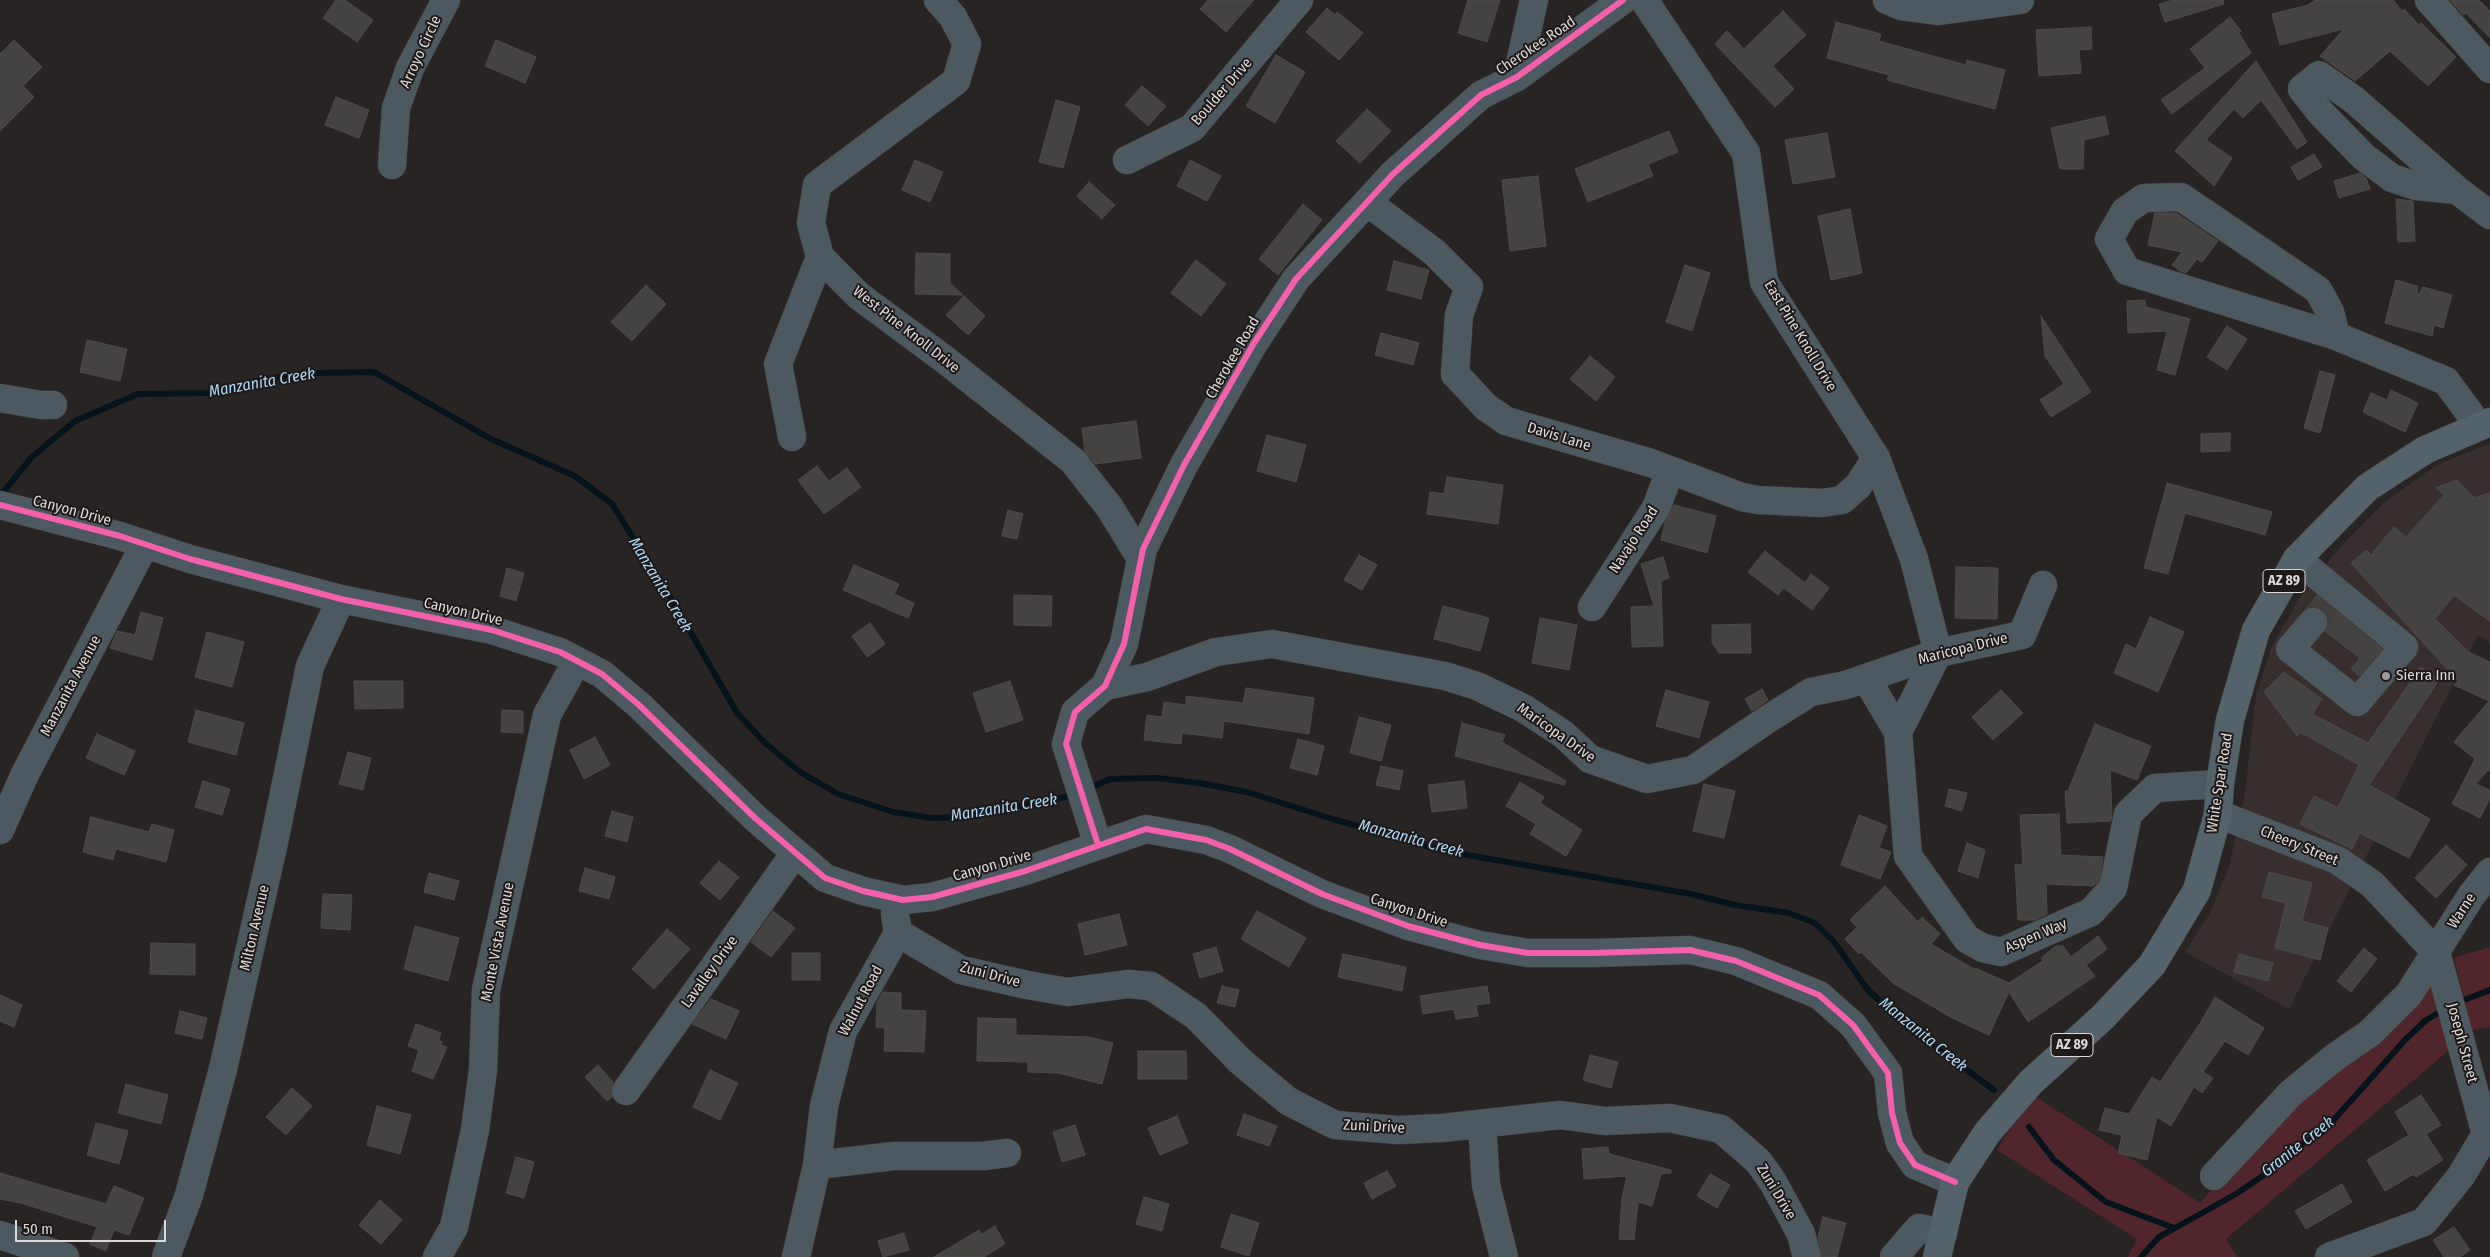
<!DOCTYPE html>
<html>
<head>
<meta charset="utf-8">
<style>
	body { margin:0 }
	#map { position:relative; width:2490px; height:1257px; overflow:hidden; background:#282424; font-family:"Fira Sans Condensed",sans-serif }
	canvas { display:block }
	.scale { position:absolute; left:15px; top:1220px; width:151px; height:22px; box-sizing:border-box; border:2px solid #ddd9d9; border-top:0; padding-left:6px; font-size:15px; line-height:18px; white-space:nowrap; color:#ddd9d9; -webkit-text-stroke:4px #1f191a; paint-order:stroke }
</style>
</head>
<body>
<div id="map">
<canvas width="2490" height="1257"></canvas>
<div class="scale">50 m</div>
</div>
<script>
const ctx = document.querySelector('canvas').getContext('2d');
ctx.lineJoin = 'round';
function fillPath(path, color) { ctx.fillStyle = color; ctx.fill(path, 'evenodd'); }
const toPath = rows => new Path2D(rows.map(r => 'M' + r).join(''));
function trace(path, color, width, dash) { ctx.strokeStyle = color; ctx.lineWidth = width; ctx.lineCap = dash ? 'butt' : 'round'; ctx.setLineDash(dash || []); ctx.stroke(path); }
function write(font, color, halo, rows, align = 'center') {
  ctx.font = font + ' "Fira Sans Condensed",sans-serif'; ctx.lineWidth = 4; ctx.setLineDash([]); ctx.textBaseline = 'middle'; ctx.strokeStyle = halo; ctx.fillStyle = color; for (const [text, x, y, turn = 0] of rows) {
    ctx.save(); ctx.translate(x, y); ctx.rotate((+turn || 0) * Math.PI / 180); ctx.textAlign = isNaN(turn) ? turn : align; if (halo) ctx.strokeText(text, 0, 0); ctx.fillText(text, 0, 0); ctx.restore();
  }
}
const built = toPath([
	[2490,443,2490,643,2478,635,2289,1009,2185,952,2210,913,2229,867,2245,793,2256,695,2271,648,2298,600,2339,548,2386,501,2437,465]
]);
const green = toPath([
	[2490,947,2490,1027,2472,1030,2454,958],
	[2433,973,2455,1045,2226,1239,2237,1257,2128,1257,2137,1239,1997,1150,2011,1127,2036,1097,2200,1203,2296,1096]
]);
const stream = toPath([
	[0,496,32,457,75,421,138,394,210,393,273,378,315,373,374,372,491,439,575,476,612,504,672,600,737,713,764,742,800,772,838,794,893,812,932,818,966,817,1075,795],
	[1086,790,1110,779,1157,778,1199,783,1247,792,1336,820,1444,851,1691,894,1735,905,1789,913,1815,923,1835,943,1867,989,1902,1022,1994,1090],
	[2456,1003,2490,990],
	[2029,1127,2054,1160,2106,1202,2174,1228],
	[2141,1257,2159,1237,2236,1194,2270,1171,2286,1154,2323,1132,2405,1040,2426,1020,2445,1009]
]);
const building = toPath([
	[336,0,345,0,373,20,357,42,323,18,336,0],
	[1208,0,1254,0,1226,32,1200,9,1208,0],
	[1468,0,1500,0,1487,42,1458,33,1468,0],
	[2173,0,2223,0,2224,4,2165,22,2159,4,2173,0],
	[2315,0,2393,0,2402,11,2404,9,2419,25,2421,23,2456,57,2428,86,2390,51,2355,81,2320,56,2344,29,2280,45,2272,14,2308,5,2315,0],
	[2450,0,2479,0,2490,11,2490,38,2466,13,2463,15,2450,0],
	[1327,8,1335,15,1337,12,1363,33,1339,60,1306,32,1327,8],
	[1783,11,1806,35,1773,66,1794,89,1775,107,1715,44,1727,31,1744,49,1783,11],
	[2230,17,2241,31,2239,33,2251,53,2172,114,2161,100,2205,68,2190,49,2230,17],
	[1836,22,1881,34,1879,41,1966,65,1967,60,2005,70,1995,109,1887,80,1889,75,1827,58,1836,22],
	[2091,27,2092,49,2079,50,2081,73,2039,76,2036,30,2091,27],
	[14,40,42,67,23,86,34,97,0,131,0,54,14,40],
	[496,40,536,57,525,83,485,66,496,40],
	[1276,55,1305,72,1275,123,1246,106,1276,55],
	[2256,61,2307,142,2297,149,2261,100,2243,118,2234,109,2206,140,2232,158,2214,186,2175,151,2256,61],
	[1142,86,1166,106,1148,126,1125,105,1142,86],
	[336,97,369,110,359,138,325,125,336,97],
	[1056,100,1080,107,1063,168,1039,162,1056,100],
	[1367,109,1391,131,1360,163,1336,141,1367,109],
	[2105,116,2109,134,2084,140,2083,169,2060,169,2051,128,2105,116],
	[1669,131,1678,152,1648,164,1653,176,1588,202,1575,169,1669,131],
	[1827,133,1835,177,1793,184,1785,140,1827,133],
	[2314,154,2322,167,2298,180,2291,167,2314,154],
	[915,160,943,172,930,202,902,190,915,160],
	[1190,160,1221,176,1207,201,1177,186,1190,160],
	[2360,173,2366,178,2370,189,2339,198,2334,181,2360,173],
	[1538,176,1546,246,1510,251,1502,180,1538,176],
	[1089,182,1115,205,1102,219,1077,196,1089,182],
	[2396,199,2413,201,2415,241,2398,242,2396,199],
	[1303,204,1322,220,1278,275,1259,259,1303,204],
	[1850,209,1862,273,1831,280,1818,216,1850,209],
	[2155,213,2176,213,2218,241,2202,262,2197,259,2186,273,2180,271,2172,265,2182,252,2148,245,2155,213],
	[916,253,950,254,950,283,963,295,915,294,916,253],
	[1196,260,1226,284,1201,316,1171,293,1196,260],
	[1394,261,1429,270,1421,299,1387,290,1394,261],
	[1685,265,1710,273,1692,331,1666,322,1685,265],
	[2396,280,2417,286,2418,296,2423,287,2452,295,2443,328,2434,325,2432,336,2385,323,2396,280],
	[646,285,666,304,632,341,611,322,646,285],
	[964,296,985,316,968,335,946,315,964,296],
	[2145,300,2146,307,2190,319,2175,375,2157,370,2167,331,2128,333,2127,301,2145,300],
	[2041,316,2091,392,2051,417,2040,400,2064,384,2045,356,2041,316],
	[2227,326,2247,339,2227,370,2207,357,2227,326],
	[1381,333,1419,343,1413,365,1375,355,1381,333],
	[87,340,127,349,120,381,80,372,87,340],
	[1590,356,1615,377,1596,401,1570,379,1590,356],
	[2320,371,2335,375,2320,433,2304,428,2320,371],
	[2391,390,2418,403,2405,432,2363,412,2371,393,2387,400,2391,390],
	[1136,421,1141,458,1095,464,1085,452,1082,428,1136,421],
	[2230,433,2230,451,2201,452,2201,434,2230,433],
	[1267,435,1306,445,1296,482,1257,471,1267,435],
	[817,466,829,481,847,468,861,487,824,514,798,480,817,466],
	[1447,477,1503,485,1498,524,1427,514,1430,492,1444,494,1447,477],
	[2457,480,2474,498,2490,493,2490,621,2454,595,2435,619,2468,652,2490,662,2490,771,2488,770,2476,784,2490,790,2490,798,2480,818,2452,804,2475,759,2454,742,2489,701,2454,685,2458,681,2351,563,2366,550,2371,555,2394,527,2406,537,2444,495,2436,488,2457,480],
	[2167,483,2272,512,2265,535,2185,513,2168,574,2144,568,2167,483],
	[1674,505,1716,516,1707,553,1661,540,1665,522,1674,505],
	[1008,510,1023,514,1017,539,1002,536,1008,510],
	[1765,551,1805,583,1811,574,1829,588,1812,610,1784,588,1778,595,1748,572,1765,551],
	[1359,555,1377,565,1362,590,1344,580,1359,555],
	[1663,557,1669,578,1661,581,1663,646,1632,647,1631,607,1654,606,1641,564,1663,557],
	[854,565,899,584,894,594,914,603,908,618,843,590,854,565],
	[1956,567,1998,568,1997,619,1955,618,1956,567],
	[507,568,524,573,516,601,500,596,507,568],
	[1014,595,1052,596,1051,626,1014,625,1014,595],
	[2323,600,2382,649,2359,676,2351,669,2360,658,2325,631,2328,624,2328,617,2323,610,2317,607,2323,600],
	[1443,606,1489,618,1480,651,1434,639,1443,606],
	[141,612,163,618,152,660,110,648,117,631,135,635,141,612],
	[2150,617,2184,632,2158,692,2114,673,2126,644,2136,649,2150,617],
	[1540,618,1577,625,1569,670,1532,663,1540,618],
	[870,623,885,644,867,657,852,636,870,623],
	[1750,624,1751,653,1719,653,1712,642,1712,625,1750,624],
	[207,632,244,642,232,687,195,677,207,632],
	[2421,667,2439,680,2369,785,2430,819,2409,858,2360,833,2352,849,2300,824,2314,796,2338,808,2359,765,2300,732,2297,736,2264,692,2284,672,2322,699,2312,714,2368,743,2421,667],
	[354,681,403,681,403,708,355,709,354,681],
	[1010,681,1023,720,986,732,973,693,1010,681],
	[1246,688,1314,698,1309,734,1224,721,1222,738,1182,733,1181,744,1144,740,1147,715,1162,717,1164,702,1186,705,1186,696,1243,703,1246,688],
	[1762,689,1768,700,1752,711,1745,699,1762,689],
	[1666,690,1709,702,1699,738,1656,726,1666,690],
	[2001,690,2023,713,1993,740,1972,717,2001,690],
	[196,710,244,723,236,755,188,742,196,710],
	[502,710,523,711,523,733,501,732,502,710],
	[1359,717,1391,725,1381,761,1350,753,1359,717],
	[1462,723,1505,735,1502,742,1566,781,1564,785,1455,756,1462,723],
	[2095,724,2151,746,2137,780,2110,770,2112,813,2111,821,2067,823,2065,791,2068,791,2095,724],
	[97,734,135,751,124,775,86,758,97,734],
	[595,737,610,765,584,779,570,750,595,737],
	[1298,739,1324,746,1317,775,1290,768,1298,739],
	[348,752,371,758,363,790,339,784,348,752],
	[1381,766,1403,771,1399,790,1376,785,1381,766],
	[203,781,230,789,222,815,195,807,203,781],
	[1464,781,1467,808,1432,812,1428,785,1464,781],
	[1520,782,1544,797,1540,803,1582,830,1566,856,1530,834,1536,824,1506,806,1520,782],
	[1704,784,1735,791,1724,838,1693,831,1704,784],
	[1949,789,1967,793,1962,811,1945,806,1949,789],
	[612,811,633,817,627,842,605,836,612,811],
	[2059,814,2061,855,2103,857,2099,881,2093,886,2046,884,2047,914,2035,920,2018,920,2015,865,2023,864,2020,815,2059,814],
	[1859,815,1887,826,1879,848,1891,852,1880,879,1841,865,1859,815],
	[91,817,149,832,152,824,174,830,166,862,116,849,113,860,83,852,91,817],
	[1967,843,1985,850,1978,878,1958,871,1967,843],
	[2446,845,2467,865,2436,898,2415,878,2446,845],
	[719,861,739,877,720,900,700,883,719,861],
	[585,868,615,877,609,899,579,891,585,868],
	[2269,872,2312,883,2302,921,2328,928,2320,960,2275,948,2286,903,2262,897,2269,872],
	[429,873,459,881,454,900,424,892,429,873],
	[1885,886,1918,922,1922,917,1940,934,1931,944,1974,969,1975,968,2009,983,2043,961,2041,958,2056,946,2063,946,2071,957,2098,936,2107,949,2086,965,2095,976,2028,1022,2009,992,1989,1035,1952,1018,1893,983,1861,952,1859,954,1845,939,1857,927,1850,920,1885,886],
	[323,894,352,895,350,930,321,928,323,894],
	[773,911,795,928,771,957,751,942,773,911],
	[1257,911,1306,938,1289,967,1241,939,1257,911],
	[1119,914,1127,945,1085,955,1078,924,1119,914],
	[415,926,459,938,448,981,404,969,415,926],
	[667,929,690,949,654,989,632,969,667,929],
	[151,943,195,944,195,975,150,974,151,943],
	[1216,947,1223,971,1200,978,1193,954,1216,947],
	[2364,948,2377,959,2351,992,2337,981,2364,948],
	[792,953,820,953,820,980,792,980,792,953],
	[1343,954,1406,967,1402,991,1338,977,1343,954],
	[2239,954,2273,963,2268,981,2234,972,2239,954],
	[1222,986,1239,990,1235,1007,1217,1003,1222,986],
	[1487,986,1490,1003,1476,1005,1478,1016,1456,1019,1454,1009,1423,1014,1420,996,1487,986],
	[883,992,901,993,901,1010,926,1011,924,1052,884,1051,885,1028,876,1027,877,1003,883,992],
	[0,995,22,1005,14,1027,0,1021,0,995],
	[2215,997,2264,1028,2248,1055,2225,1041,2203,1072,2213,1078,2202,1093,2194,1087,2171,1126,2157,1117,2147,1160,2118,1153,2122,1135,2099,1130,2105,1108,2129,1114,2152,1077,2160,1082,2199,1025,2215,997],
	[711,999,739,1011,726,1039,692,1024,711,999],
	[180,1011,207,1018,202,1039,175,1033,180,1011],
	[978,1018,1016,1019,1016,1035,1089,1037,1113,1043,1102,1084,1058,1073,1028,1072,1028,1062,977,1061,978,1018],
	[416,1024,441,1033,439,1040,442,1042,441,1045,447,1047,433,1079,412,1071,419,1050,408,1046,416,1024],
	[1138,1051,1186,1051,1187,1079,1138,1079,1138,1051],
	[1590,1055,1618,1062,1611,1088,1583,1080,1590,1055],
	[598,1065,613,1082,611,1089,612,1097,607,1101,585,1077,598,1065],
	[710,1070,738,1083,720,1120,693,1107,710,1070],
	[126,1084,168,1095,161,1124,118,1113,126,1084],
	[292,1088,312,1106,286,1135,266,1117,292,1088],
	[2421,1095,2441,1125,2426,1134,2443,1160,2416,1177,2414,1174,2385,1191,2367,1160,2409,1135,2395,1112,2421,1095],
	[377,1106,411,1115,400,1154,367,1145,377,1106],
	[1244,1114,1277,1126,1269,1146,1237,1135,1244,1114],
	[1177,1116,1188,1143,1160,1155,1148,1128,1177,1116],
	[96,1123,128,1131,119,1164,87,1155,96,1123],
	[1075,1125,1085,1155,1062,1162,1053,1132,1075,1125],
	[1608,1147,1609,1154,1671,1170,1671,1173,1661,1174,1652,1206,1638,1202,1634,1240,1619,1239,1622,1198,1627,1176,1584,1179,1582,1149,1608,1147],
	[516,1157,534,1162,524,1198,506,1193,516,1157],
	[1387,1171,1396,1186,1372,1199,1364,1183,1387,1171],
	[0,1173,106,1204,114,1186,144,1198,129,1235,114,1230,106,1251,90,1244,97,1227,21,1203,0,1199,0,1173],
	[1710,1174,1730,1185,1717,1208,1697,1196,1710,1174],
	[2342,1184,2352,1202,2306,1229,2295,1211,2342,1184],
	[1144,1197,1169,1204,1162,1231,1136,1224,1144,1197],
	[380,1200,402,1220,381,1244,359,1225,380,1200],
	[1231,1214,1259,1223,1249,1256,1221,1247,1231,1214],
	[1823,1217,1846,1223,1837,1257,1822,1257,1818,1237,1823,1217],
	[995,1226,1005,1244,984,1257,934,1257,979,1230,982,1234,995,1226],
	[2454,1227,2470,1250,2460,1257,2444,1257,2433,1240,2454,1227],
	[904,1233,909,1250,883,1257,878,1241,904,1233]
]);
const minorTunnel = toPath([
	[2313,622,2331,599]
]);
const minor = toPath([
	[938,0,953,17,967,44,956,81,817,185,811,223,820,257,859,296,944,359,1073,461,1110,508,1141,559],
	[1644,0,1746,153,1764,282,1876,458,1914,559,1938,653],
	[1887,0,1901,6,1939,11,2020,0],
	[2429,0,2490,69],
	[1517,77,1534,0],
	[1127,160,1192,128,1299,0],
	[392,165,396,108,410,68,446,0],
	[2457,190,2416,186,2392,178,2364,157,2320,112,2302,89,2319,75,2353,99,2457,190,2490,215],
	[1367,202,1434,252,1469,287,1459,315,1455,374,1486,407,1506,421,1651,463,1742,497,1758,500,1822,503,1842,500,1858,486,1876,458],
	[2336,336,2330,312,2318,290,2181,197,2144,198,2125,211,2109,239,2127,271,2336,336,2446,381,2479,426],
	[0,398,41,405,53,405],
	[792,437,778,364,820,257],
	[0,505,120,536,190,559,341,599,492,630,560,652,602,674,639,705,755,818,825,878,863,891,903,900,932,897,1025,871,1146,829,1206,840,1230,849,1322,894,1408,926,1480,945,1528,953,1593,953,1690,950,1736,961,1819,995,1853,1025,1888,1073,1892,1113,1900,1143,1915,1165,1955,1182],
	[2297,559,2404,647,2357,702,2290,649,2313,622],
	[1592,607,1656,508,1670,471],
	[1938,653,1898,732,1908,856,1967,939,1983,948,2001,952,2091,912,2113,888,2128,814,2155,788,2220,784],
	[1866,678,1898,732],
	[1105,686,1147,677,1216,652,1272,644,1445,676,1477,686,1523,708,1563,734,1590,759,1647,779,1693,770,1768,719,1811,692,1846,685,1938,653,2022,635,2043,585],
	[2218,814,2337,860,2372,884,2436,952,2486,1134,2461,1176,2424,1222,2329,1257],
	[0,830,25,774,145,544],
	[1098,845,1066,744,1075,712,1105,686,1124,644,1143,549,1184,465,1254,343,1296,279,1393,174,1481,95,1517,77,1623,0],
	[898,933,961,970,1027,985,1068,992,1128,984,1151,986,1196,1016,1240,1061,1288,1101,1335,1125,1398,1130,1442,1128,1560,1115,1605,1121,1670,1118,1721,1129,1758,1161,1773,1182,1801,1234,1807,1257],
	[626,1091,795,853],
	[1482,1125,1486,1185,1504,1257],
	[817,1165,894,1156,983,1156,1007,1153],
	[2214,1176,2291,1093,2335,1057,2370,1033,2409,994,2471,896,2490,872],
	[0,1235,65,1257],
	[166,1257,189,1195,223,1069,274,842,310,666,341,599],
	[437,1257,454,1227,475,1130,483,1070,486,990,547,715,577,661],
	[796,1257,817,1165,824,1106,843,1031,898,933,895,914],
	[1894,1257,1919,1228,1943,1233]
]);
const major = toPath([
	[1937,1257,1955,1182,1987,1133,2031,1082,2102,1018,2152,965,2197,890,2218,814,2220,784,2230,720,2256,630,2297,559,2368,487,2425,450,2490,422]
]);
const cycleway = toPath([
	[0,505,120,536,190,559,341,599,492,630,560,652,602,674,639,705,755,818,825,878,863,891,903,900,932,897,1025,871,1146,829,1206,840,1230,849,1322,894,1408,926,1480,945,1528,953,1593,953,1690,950,1736,961,1819,995,1853,1025,1888,1073,1892,1113,1900,1143,1915,1165,1955,1182],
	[1098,845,1066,744,1075,712,1105,686,1124,644,1143,549,1184,465,1254,343,1296,279,1393,174,1481,95,1517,77,1623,0]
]);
const markers = [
	[2386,676,5,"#9e9a9a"]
];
const shields = [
	[2284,581,42],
	[2072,1045,42]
];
const shieldNames = [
	["AZ 89",2284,581],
	["AZ 89",2072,1045]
];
const streetNames = [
	["Cherokee Road",1536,46,-34],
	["Arroyo Circle",421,52,-65],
	["Boulder Drive",1222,92,-49],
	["West Pine Knoll Drive",906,330,38],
	["East Pine Knoll Drive",1800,336,59],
	["Cherokee Road",1233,358,-60],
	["Davis Lane",1559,437,17],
	["Canyon Drive",72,511,15],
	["Navajo Road",1634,540,-57],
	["Canyon Drive",463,612,13],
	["Maricopa Drive",1963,649,-14],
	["Manzanita Avenue",71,686,-62],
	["Maricopa Drive",1556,733,35],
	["White Spar Road",2220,783,-81],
	["Cheery Street",2299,846,22],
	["Canyon Drive",992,866,-16],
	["Canyon Drive",1409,911,18],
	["Warne",2462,911,-57],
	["Milton Avenue",255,928,-77],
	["Aspen Way",2036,936,-23],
	["Monte Vista Avenue",498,942,-79],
	["Lavalley Drive",710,972,-54],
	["Zuni Drive",990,975,15],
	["Walnut Road",861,1001,-62],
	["Joseph Street",2462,1043,75],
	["Zuni Drive",1374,1127,3],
	["Zuni Drive",1776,1192,59]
];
const poiNames = [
	["Sierra Inn",2396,676]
];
const waterNames = [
	["Manzanita Creek",262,383,-10],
	["Manzanita Creek",660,585,59],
	["Manzanita Creek",1004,808,-9],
	["Manzanita Creek",1411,839,15],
	["Manzanita Creek",1923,1035,39],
	["Granite Creek",2298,1147,-38]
];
fillPath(built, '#392e2e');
fillPath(green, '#50262c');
trace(stream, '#05131c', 6);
fillPath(building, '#454242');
trace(building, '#4d4a4a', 1);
trace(minorTunnel, '#433f3f', 28, [28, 14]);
trace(minor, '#444242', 29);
trace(major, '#444242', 29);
trace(minor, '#4d5960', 28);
trace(major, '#53626b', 28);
trace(cycleway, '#f560ab', 6);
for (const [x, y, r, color] of markers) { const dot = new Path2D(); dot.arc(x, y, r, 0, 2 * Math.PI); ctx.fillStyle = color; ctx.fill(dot); trace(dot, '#1f191a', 2); }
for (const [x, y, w] of shields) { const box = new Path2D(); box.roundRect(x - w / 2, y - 11.5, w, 23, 4); ctx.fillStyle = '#1f191a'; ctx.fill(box); trace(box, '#ddd9d9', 1); }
write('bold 14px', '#ddd9d9', null, shieldNames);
write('15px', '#ddd9d9', '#1f191a', streetNames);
write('15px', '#ddd9d9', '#1f191a', poiNames, 'left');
write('italic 16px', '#aad8f7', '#1f191a', waterNames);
</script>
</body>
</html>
